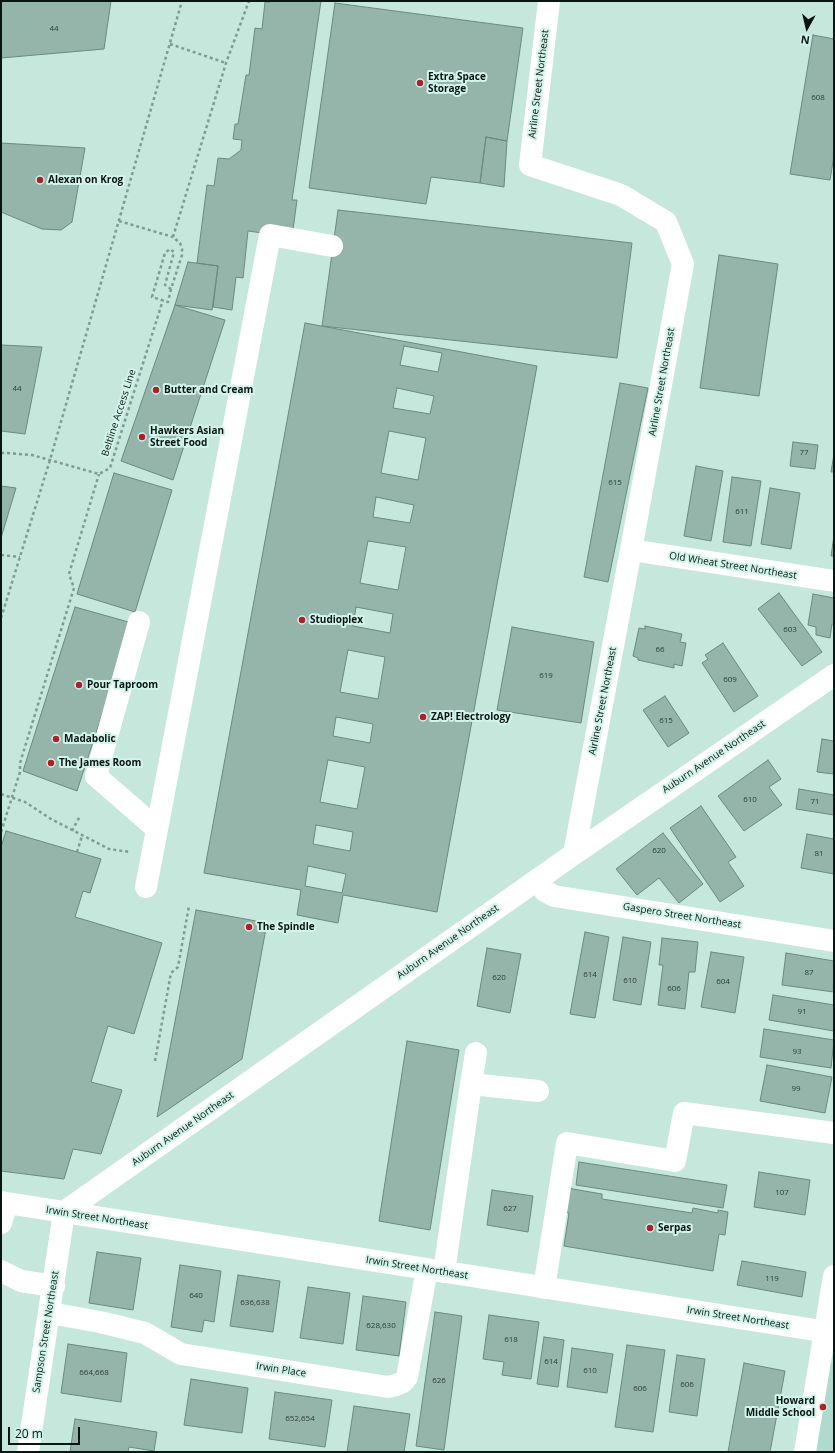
<!DOCTYPE html>
<html>
<head>
<meta charset="utf-8">
<style>
	body { margin:0 }
	#map { position:relative; width:835px; height:1453px; overflow:hidden; background:#c5e7dc; font-family:"Open Sans",sans-serif }
	canvas { display:block }
	.frame { position:absolute; inset:0; border:2px solid #091512; pointer-events:none }
	.north { position:absolute; left:787px; top:8px; width:40px; height:40px; -webkit-text-stroke:3px #d2f4ea; paint-order:stroke; rotate:188deg; font-size:11px; font-weight:700; line-height:16px; text-align:center; color:#091512 }
	.north::after { content:''; display:block; margin:auto; width:14px; height:18px; background:#091512; clip-path:polygon(50% 0,100% 100%,50% 72%,0 100%) }
	.scale { position:absolute; left:8px; top:1427px; width:72px; height:18px; box-sizing:border-box; border:2px solid #091512; border-top:0; padding-left:5px; font-size:12px; line-height:14px; white-space:nowrap; color:#091512; -webkit-text-stroke:3px #d2f4ea; paint-order:stroke }
</style>
</head>
<body>
<div id="map">
<canvas width="835" height="1453"></canvas>
<div class="frame"></div>
<div class="north">N</div>
<div class="scale">20 m</div>
</div>
<script>
const ctx = document.querySelector('canvas').getContext('2d');
ctx.lineJoin = 'round';
function fillPath(path, color) { ctx.fillStyle = color; ctx.fill(path, 'evenodd'); }
const toPath = rows => new Path2D(rows.map(r => 'M' + r).join(''));
function trace(path, color, width, dash) { ctx.strokeStyle = color; ctx.lineWidth = width; ctx.lineCap = dash ? 'butt' : 'round'; ctx.setLineDash(dash || []); ctx.stroke(path); }
function write(font, color, halo, rows, align = 'center') {
  ctx.font = font + ' "Open Sans",sans-serif'; ctx.lineWidth = 4; ctx.setLineDash([]); ctx.textBaseline = 'middle'; ctx.strokeStyle = halo; ctx.fillStyle = color; for (const [text, x, y, turn = 0] of rows) {
    ctx.save(); ctx.translate(x, y); ctx.rotate((+turn || 0) * Math.PI / 180); ctx.textAlign = isNaN(turn) ? turn : align; if (halo) ctx.strokeText(text, 0, 0); ctx.fillText(text, 0, 0); ctx.restore();
  }
}
const built = toPath([
	[820,1361,834,1363,834,1452,805,1452]
]);
const building = toPath([
	[1,1,111,1,104,49,1,58,1,1],
	[270,1,321,1,292,200,297,200,292,237,248,231,243,278,236,277,232,310,213,307,218,266,197,263,207,185,214,186,218,158,229,159,241,150,242,140,233,139,235,124,238,124,246,75,249,75,255,28,262,29,265,2,270,2,270,1],
	[335,3,523,28,507,141,486,137,480,183,431,177,426,204,309,188,335,3],
	[813,35,834,39,834,156,830,180,790,174,813,35],
	[486,137,507,141,504,187,480,183,486,137],
	[1,143,85,148,72,222,61,230,42,229,1,212,1,143],
	[338,210,632,243,617,358,322,326,338,210],
	[719,255,778,264,759,396,700,388,719,255],
	[188,262,218,266,212,310,175,305,188,262],
	[175,305,225,320,173,480,121,461,175,305],
	[305,323,537,366,437,912,343,895,338,923,297,915,301,890,204,873,305,323],
	[404,346,442,353,438,372,400,365,404,346],
	[397,388,434,396,430,414,393,408,397,388],
	[389,431,426,438,418,480,381,473,389,431],
	[376,497,414,505,410,523,373,517,376,497],
	[368,541,406,547,398,590,360,583,368,541],
	[356,607,393,614,390,633,353,626,356,607],
	[348,650,385,657,378,699,340,692,348,650],
	[336,717,373,724,370,743,333,736,336,717],
	[328,760,365,767,357,809,320,802,328,760],
	[316,825,353,832,350,851,313,844,316,825],
	[308,866,346,874,342,893,305,886,308,866],
	[1,345,42,347,25,434,1,431,1,345],
	[620,383,648,388,608,582,584,577,620,383],
	[793,442,818,445,815,469,790,466,793,442],
	[834,454,834,472,831,472,834,454],
	[696,466,723,471,711,541,684,536,696,466],
	[114,473,172,490,135,612,77,594,114,473],
	[732,477,761,481,751,546,723,542,732,477],
	[1,486,16,488,1,538,1,486],
	[770,488,800,493,791,549,761,544,770,488],
	[834,536,834,556,831,556,834,536],
	[779,593,822,652,802,666,758,609,779,593],
	[813,594,834,598,834,625,832,624,830,638,816,635,816,627,808,625,813,594],
	[75,607,132,623,77,791,23,771,75,607],
	[645,626,682,634,680,642,686,643,682,666,674,664,674,668,638,660,638,658,633,656,639,628,645,629,645,626],
	[512,627,594,642,581,723,497,710,512,627],
	[723,643,758,696,734,712,702,663,708,659,705,655,723,643],
	[665,696,689,733,668,747,643,710,665,696],
	[822,739,834,741,834,774,817,772,822,739],
	[768,760,781,779,769,787,782,805,744,831,718,796,768,760],
	[799,789,834,795,834,815,796,809,799,789],
	[701,806,736,857,728,862,744,886,720,902,670,828,701,806],
	[6,831,101,859,90,893,83,891,75,917,162,943,134,1034,108,1026,91,1082,122,1090,101,1154,73,1149,64,1179,1,1171,1,847,6,831],
	[663,833,703,884,679,903,659,878,637,895,616,869,663,833],
	[807,834,834,839,834,874,801,868,807,834],
	[196,910,267,923,242,1059,157,1117,196,910],
	[585,932,609,937,595,1018,570,1014,585,932],
	[623,937,651,942,641,1005,613,1000,623,937],
	[662,938,698,942,695,972,689,972,685,1009,658,1005,663,965,659,965,662,938],
	[487,948,521,954,510,1013,477,1006,487,948],
	[711,952,744,957,735,1013,701,1007,711,952],
	[786,953,834,961,834,992,782,985,786,953],
	[773,995,834,1005,834,1031,769,1020,773,995],
	[764,1029,834,1040,831,1068,760,1057,764,1029],
	[407,1041,459,1050,430,1230,379,1221,407,1041],
	[767,1065,832,1077,825,1113,760,1101,767,1065],
	[579,1162,727,1185,723,1208,576,1185,579,1162],
	[759,1172,810,1180,805,1215,754,1207,759,1172],
	[567,1188,602,1194,602,1199,692,1213,693,1208,718,1213,718,1210,728,1212,725,1235,719,1234,713,1271,564,1246,569,1213,563,1212,567,1188],
	[492,1190,533,1196,528,1232,487,1225,492,1190],
	[97,1252,141,1258,133,1310,89,1303,97,1252],
	[742,1261,806,1272,802,1297,737,1285,742,1261],
	[180,1265,221,1271,214,1322,204,1320,202,1332,171,1327,180,1265],
	[238,1275,280,1281,273,1332,230,1326,238,1275],
	[308,1287,350,1293,343,1344,300,1338,308,1287],
	[363,1296,406,1302,399,1356,356,1350,363,1296],
	[435,1312,462,1316,444,1450,416,1446,435,1312],
	[489,1315,539,1322,531,1379,502,1375,504,1362,483,1359,489,1315],
	[544,1337,564,1340,558,1387,537,1384,544,1337],
	[68,1344,127,1353,121,1402,61,1393,68,1344],
	[627,1345,665,1350,653,1432,615,1427,627,1345],
	[572,1348,613,1354,607,1393,567,1387,572,1348],
	[677,1355,705,1359,697,1416,669,1412,677,1355],
	[744,1363,785,1371,770,1452,728,1452,744,1363],
	[191,1379,248,1388,242,1433,184,1425,191,1379],
	[275,1392,332,1400,325,1447,269,1439,275,1392],
	[354,1406,410,1414,404,1452,347,1452,354,1406],
	[75,1419,157,1432,154,1451,129,1447,128,1452,70,1452,75,1419]
]);
const path = toPath([
	[170,44,226,63],
	[119,221,173,237],
	[171,289,168,302,152,297,165,253,170,249,174,252,165,285,171,289,182,255,182,249,180,243,173,237,226,63,249,1],
	[1,453,6,453,32,455,99,474,110,468,163,300],
	[1,555,20,557],
	[1,618,50,460,182,1],
	[1,794,25,802,51,819,109,849,130,852],
	[72,831,80,816],
	[1,832,20,772,20,763,74,588,69,574,99,474],
	[77,852,82,836],
	[155,1061,171,973,178,967,189,906]
]);
const minor = toPath([
	[549,1,530,165,621,195,666,222,683,264,631,550,574,854],
	[631,550,834,581],
	[139,622,96,776,157,829],
	[537,880,545,891,554,896,834,941],
	[146,887,270,235,332,246],
	[471,1084,476,1053],
	[1,1202,834,1333],
	[64,1212,574,854,834,675],
	[1,1223,7,1203],
	[1,1271,21,1281,54,1286],
	[444,1272,471,1084,538,1091],
	[544,1288,567,1143,675,1161,684,1113,834,1133],
	[50,1313,100,1322,145,1333,181,1354,388,1387,396,1385,403,1382,407,1377,427,1269],
	[28,1452,64,1212],
	[805,1452,834,1276]
]);
const markers = [
	[420,83,4,"#b01e26"],
	[40,180,4,"#b01e26"],
	[156,390,4,"#b01e26"],
	[142,437,4,"#b01e26"],
	[302,620,4,"#b01e26"],
	[79,685,4,"#b01e26"],
	[423,717,4,"#b01e26"],
	[56,739,4,"#b01e26"],
	[51,763,4,"#b01e26"],
	[249,927,4,"#b01e26"],
	[650,1228,4,"#b01e26"],
	[823,1407,4,"#b01e26"]
];
const numberNames = [
	["44",54,29],
	["608",818,98],
	["44",17,389],
	["77",804,453],
	["615",615,483],
	["611",742,512],
	["603",790,630],
	["66",660,650],
	["619",546,676],
	["609",730,680],
	["615",666,721],
	["610",750,800],
	["71",815,802],
	["620",659,851],
	["81",819,854],
	["87",809,973],
	["614",590,975],
	["620",499,978],
	["610",630,981],
	["604",723,982],
	["606",674,989],
	["91",802,1012],
	["93",797,1052],
	["99",796,1089],
	["107",782,1193],
	["627",510,1209],
	["119",772,1279],
	["640",196,1296],
	["636,638",255,1303],
	["628,630",381,1326],
	["618",511,1340],
	["614",551,1362],
	["610",590,1371],
	["664,668",94,1373],
	["626",439,1381],
	["606",687,1385],
	["606",640,1389],
	["652,654",300,1419]
];
const poiNames = [
	["Extra Space",428,77],
	["Storage",428,89],
	["Alexan on Krog",48,180],
	["Butter and Cream",164,390],
	["Hawkers Asian",150,431],
	["Street Food",150,443],
	["Studioplex",310,620],
	["Pour Taproom",87,685],
	["ZAP! Electrology",431,717],
	["Madabolic",64,739],
	["The James Room",59,763],
	["The Spindle",257,927],
	["Serpas",658,1228],
	["Howard",815,1401,"right"],
	["Middle School",815,1413,"right"]
];
const streetNames = [
	["Airline Street Northeast",539,84,-83],
	["Airline Street Northeast",662,382,-80],
	["Beltline Access Line",119,413,-72],
	["Old Wheat Street Northeast",733,566,9],
	["Airline Street Northeast",603,701,-79],
	["Auburn Avenue Northeast",714,757,-34],
	["Gaspero Street Northeast",682,916,9],
	["Auburn Avenue Northeast",448,942,-35],
	["Auburn Avenue Northeast",183,1129,-35],
	["Irwin Street Northeast",97,1218,9],
	["Irwin Street Northeast",417,1268,9],
	["Irwin Street Northeast",738,1318,9],
	["Sampson Street Northeast",46,1332,-81],
	["Irwin Place",281,1370,9]
];
fillPath(built, '#b0dacd');
fillPath(building, '#95b5ab');
trace(building, '#6a8980', 1);
trace(path, '#819b92', 2.5, [3, 3]);
trace(minor, '#fff', 22);
for (const [x, y, r, color] of markers) { const dot = new Path2D(); dot.arc(x, y, r, 0, 2 * Math.PI); ctx.fillStyle = color; ctx.fill(dot); trace(dot, '#d2f4ea', 1.5); }
write('8px', '#2c3d38', null, numberNames);
write('bold 10px', '#091512', '#d2f4ea', poiNames, 'left');
write('10px', '#091512', '#d2f4ea', streetNames);
</script>
</body>
</html>
